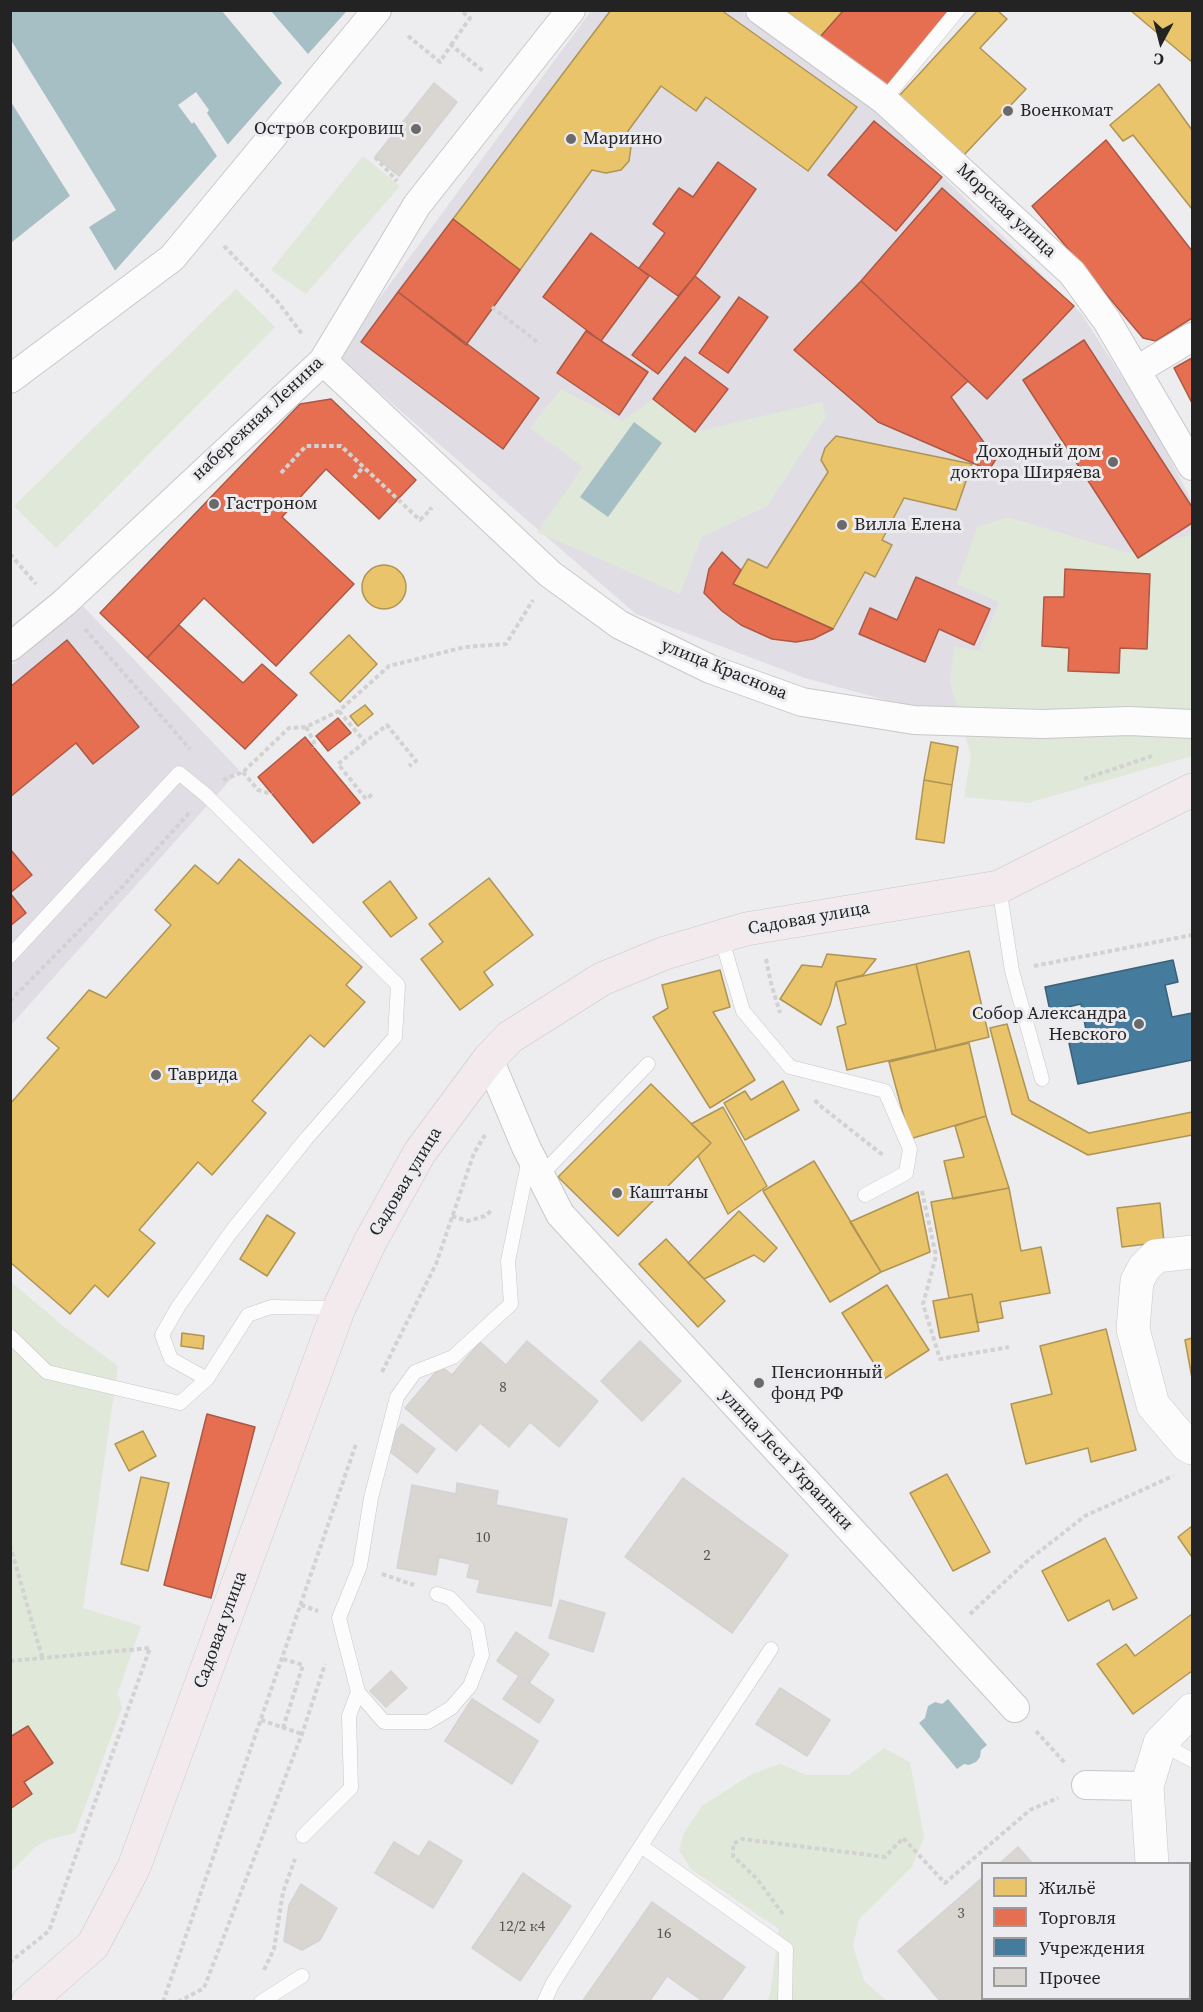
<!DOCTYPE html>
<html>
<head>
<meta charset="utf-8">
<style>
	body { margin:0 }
	#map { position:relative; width:1203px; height:2012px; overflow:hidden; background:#edecee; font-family:"Source Serif 4",serif }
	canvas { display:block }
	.frame { position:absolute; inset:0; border:12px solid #232324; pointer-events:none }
	.legend { position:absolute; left:981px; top:1862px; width:210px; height:138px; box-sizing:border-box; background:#ecebef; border:2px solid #9c9b9e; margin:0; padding:8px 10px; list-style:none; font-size:18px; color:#232324 }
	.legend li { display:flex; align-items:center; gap:12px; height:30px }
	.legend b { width:30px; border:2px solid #9c9b9e }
	.north { position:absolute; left:1131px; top:12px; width:60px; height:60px; -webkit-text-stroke:4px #ecebef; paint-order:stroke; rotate:187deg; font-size:16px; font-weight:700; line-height:24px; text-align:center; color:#232324 }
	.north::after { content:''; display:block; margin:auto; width:21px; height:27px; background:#232324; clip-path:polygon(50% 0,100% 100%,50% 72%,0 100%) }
</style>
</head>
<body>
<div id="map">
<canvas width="1203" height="2012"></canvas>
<div class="frame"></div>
<ul class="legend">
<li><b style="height:16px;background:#e9c46a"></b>Жильё</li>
<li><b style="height:16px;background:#e76f51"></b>Торговля</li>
<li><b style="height:16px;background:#457b9d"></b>Учреждения</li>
<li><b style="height:16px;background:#d9d6d2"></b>Прочее</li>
</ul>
<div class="north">С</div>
</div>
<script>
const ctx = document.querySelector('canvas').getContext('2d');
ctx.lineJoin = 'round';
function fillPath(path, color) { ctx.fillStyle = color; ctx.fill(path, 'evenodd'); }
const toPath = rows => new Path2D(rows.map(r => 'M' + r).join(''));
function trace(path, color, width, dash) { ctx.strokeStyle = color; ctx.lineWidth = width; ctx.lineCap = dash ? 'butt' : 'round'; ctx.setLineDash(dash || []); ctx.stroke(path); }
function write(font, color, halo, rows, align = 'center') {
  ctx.font = font + ' "Source Serif 4",serif'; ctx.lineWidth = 6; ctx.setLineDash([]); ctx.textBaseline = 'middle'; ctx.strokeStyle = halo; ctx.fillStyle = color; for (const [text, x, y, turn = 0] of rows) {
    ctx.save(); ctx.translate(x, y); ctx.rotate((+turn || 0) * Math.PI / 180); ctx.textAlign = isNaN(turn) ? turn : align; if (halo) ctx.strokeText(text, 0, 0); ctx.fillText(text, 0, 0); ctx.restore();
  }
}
const built = toPath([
	[591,11,741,11,871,106,1081,313,1154,427,1192,502,1192,718,948,717,805,678,636,614,337,356],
	[83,606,239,770,11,1025,11,666]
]);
const green = toPath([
	[363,156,400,186,306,294,271,270],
	[236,289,275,327,56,548,14,506],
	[561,389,622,421,653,399,695,432,822,402,826,417,767,506,702,537,680,594,537,532,583,467,530,428],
	[1008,517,1128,553,1192,534,1192,756,1028,803,964,797,971,756,950,682,954,646,979,651,999,602,957,584,977,527],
	[1065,569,1150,574,1147,649,1120,648,1119,673,1068,671,1069,648,1042,646,1044,597,1064,597],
	[11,1282,63,1326,118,1366,83,1608,141,1626,117,1695,119,1696,122,1708,75,1833,47,1840,34,1848,11,1872],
	[884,1748,910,1762,924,1837,912,1867,859,1919,853,1946,864,1981,887,2001,766,2001,770,1996,779,1929,691,1869,679,1850,684,1833,702,1806,752,1774,780,1764,807,1775,849,1775]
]);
const water = toPath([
	[11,11,347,11,115,271,70,196,11,243],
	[634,422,662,443,608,517,580,497],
	[948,1699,987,1745,981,1750,980,1757,976,1762,969,1765,964,1764,957,1769,919,1723,925,1718,928,1706,935,1702,942,1704]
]);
const pier = toPath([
	[350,10,117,274,113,273,69,201,10,246,11,243,70,196,11,102,11,40,116,210,89,227,115,271,217,156,194,122,192,124,178,105,196,92,209,110,207,113,228,145,282,83,222,11,271,11,308,54,347,11]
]);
const homes = toPath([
	[611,10,721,10,857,107,808,171,706,97,696,111,661,86,628,131,631,147,629,161,621,170,606,173,592,170,520,270,453,219,611,10],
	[785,10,844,10,820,37,785,10],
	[978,10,997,10,1007,19,980,48,1026,89,964,155,899,96,978,10],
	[1130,10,1192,10,1192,62,1130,10],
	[1159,84,1192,130,1192,209,1133,135,1123,141,1110,125,1159,84],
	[836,436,972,464,956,510,904,498,882,540,892,545,875,577,865,572,833,629,733,584,748,559,767,568,828,472,821,460,825,448,836,436],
	'362 587a22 22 0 1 1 44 0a22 22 0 1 1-44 0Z',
	[349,635,377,664,340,702,310,673,349,635],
	[365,705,373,714,358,726,350,716,365,705],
	[931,742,958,747,952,785,924,780,931,742],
	[924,780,952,785,944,843,916,839,924,780],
	[239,859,362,967,346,985,365,1002,324,1047,310,1035,252,1101,266,1113,212,1175,198,1162,139,1230,155,1243,108,1297,95,1285,70,1314,10,1262,10,1104,59,1048,47,1038,89,990,106,998,171,925,155,910,195,865,218,884,239,859],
	[489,878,533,935,484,972,493,985,460,1010,421,959,443,942,429,924,489,878],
	[390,881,417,918,391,937,363,902,390,881],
	[969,951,989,1037,936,1050,916,964,969,951],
	[827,954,876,959,863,975,836,982,830,1005,821,1025,780,999,802,965,822,967,827,954],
	[916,964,936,1050,847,1070,837,1027,846,1024,836,982,916,964],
	[720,970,730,1007,713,1012,755,1080,710,1108,653,1017,668,1008,662,985,720,970],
	[1007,1024,1029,1100,1089,1133,1192,1112,1192,1135,1088,1155,1012,1114,990,1028,1007,1024],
	[969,1043,986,1116,910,1139,889,1062,969,1043],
	[783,1081,799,1110,745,1140,724,1103,745,1091,751,1100,783,1081],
	[651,1084,711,1143,618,1236,558,1177,651,1084],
	[723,1107,767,1186,728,1214,698,1156,711,1143,691,1124,723,1107],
	[986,1116,1009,1188,953,1199,944,1161,964,1157,955,1126,986,1116],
	[814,1161,881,1272,830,1302,763,1191,814,1161],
	[1009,1188,1021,1251,1041,1247,1050,1293,1000,1302,1003,1318,977,1323,972,1294,949,1298,931,1202,1009,1188],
	[918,1192,930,1252,881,1272,850,1222,918,1192],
	[1160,1203,1164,1242,1122,1247,1117,1208,1160,1203],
	[739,1211,777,1248,764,1262,754,1255,704,1279,688,1263,739,1211],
	[267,1215,295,1233,267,1276,240,1259,267,1215],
	[666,1239,725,1301,698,1327,639,1264,666,1239],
	[887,1285,929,1350,884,1379,842,1313,887,1285],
	[972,1294,979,1331,940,1338,933,1301,972,1294],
	[1106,1329,1136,1450,1091,1462,1088,1448,1026,1464,1011,1404,1052,1394,1040,1346,1106,1329],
	[182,1333,204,1336,203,1349,181,1346,182,1333],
	[1192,1338,1192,1378,1185,1340,1192,1338],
	[143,1431,156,1456,129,1471,115,1444,143,1431],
	[947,1474,990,1552,953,1571,910,1493,947,1474],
	[141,1477,169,1483,148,1571,121,1564,141,1477],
	[1192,1526,1192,1557,1178,1537,1192,1526],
	[1105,1538,1137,1598,1113,1610,1109,1600,1068,1621,1042,1571,1105,1538],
	[1192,1614,1192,1671,1133,1714,1097,1664,1126,1644,1135,1656,1192,1614]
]);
const shops = toPath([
	[844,10,944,10,947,13,884,90,820,37,844,10],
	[874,121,942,177,896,231,828,175,874,121],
	[1106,140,1192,251,1192,318,1156,341,1143,338,1032,206,1106,140],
	[718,162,756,189,695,276,678,296,639,268,665,233,653,224,679,188,693,197,718,162],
	[942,188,1074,306,987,399,861,281,942,188],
	[453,219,520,270,466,345,398,292,453,219],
	[591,233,649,276,601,341,543,297,591,233],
	[695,276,720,297,658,374,632,355,695,276],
	[861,281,968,381,951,397,996,459,989,470,878,422,794,350,861,281],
	[398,292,539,398,503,449,361,342,398,292],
	[739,297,768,317,728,373,699,353,739,297],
	[586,331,648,372,619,415,557,373,586,331],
	[1084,340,1192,507,1192,523,1138,558,1023,380,1084,340],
	[685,357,728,389,695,432,653,399,685,357],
	[1192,358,1192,403,1174,368,1192,358],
	[331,399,416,480,379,519,326,469,282,517,354,584,276,666,204,598,147,658,100,613,300,404,331,399],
	[722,552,741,570,733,584,833,629,813,639,796,642,772,639,741,625,722,611,704,593,709,569,722,552],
	[1065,569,1150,574,1147,649,1120,648,1119,673,1068,671,1069,648,1042,646,1044,597,1064,597,1065,569],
	[916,577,990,609,974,645,939,629,925,662,859,634,870,608,897,620,916,577],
	[179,625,243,683,262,664,297,695,245,749,147,658,179,625],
	[67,640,139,727,93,764,76,743,10,797,10,687,67,640],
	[338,718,351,733,328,751,316,736,338,718],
	[305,737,360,803,313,843,258,777,305,737],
	[10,849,32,875,10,893,10,849],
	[10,893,26,913,10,926,10,893],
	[207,1414,255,1427,211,1598,164,1585,207,1414],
	[28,1726,53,1763,24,1782,32,1794,10,1809,10,1737,28,1726]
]);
const public = toPath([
	[1173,960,1178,982,1165,985,1172,1017,1192,1013,1192,1060,1078,1084,1067,1034,1086,1030,1081,1004,1050,1011,1045,987,1173,960]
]);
const building = toPath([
	[434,83,457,102,399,176,375,157,434,83],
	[527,1341,598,1401,559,1447,530,1422,509,1447,480,1423,456,1451,405,1408,441,1366,452,1375,480,1342,506,1365,527,1341],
	[640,1341,681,1381,642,1421,601,1381,640,1341],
	[402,1424,435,1449,417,1473,384,1447,402,1424],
	[683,1478,788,1555,732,1633,625,1557,683,1478],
	[457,1483,498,1491,496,1505,567,1519,551,1606,477,1592,480,1580,467,1577,470,1564,439,1557,436,1575,397,1568,412,1485,456,1494,457,1483],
	[560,1600,605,1613,593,1652,549,1638,560,1600],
	[516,1632,549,1654,529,1683,497,1661,516,1632],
	[391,1671,407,1688,386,1707,370,1691,391,1671],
	[519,1676,554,1700,539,1723,503,1699,519,1676],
	[780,1688,830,1720,807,1756,756,1724,780,1688],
	[472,1699,538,1741,512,1784,445,1741,472,1699],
	[429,1841,462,1861,433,1908,375,1873,394,1842,419,1857,429,1841],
	[1018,1847,1033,1864,999,1864,1018,1847],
	[523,1873,571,1906,520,1981,472,1948,523,1873],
	[982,1878,982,1998,991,1998,988,2002,941,2002,898,1951,982,1878],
	[301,1884,337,1908,320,1940,302,1950,284,1941,289,1905,301,1884],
	[652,1902,745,1967,720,2002,704,2002,667,1976,649,2002,582,2002,652,1902]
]);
const path = toPath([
	[408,36,440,62,451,45,483,71],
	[451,45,470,18,460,10],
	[375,157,397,181],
	[224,246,278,302,302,334],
	[492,307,540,344],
	[281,473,306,446,341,446,420,520,431,509,429,508],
	[354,478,363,467],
	[10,554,36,584],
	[85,629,190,749],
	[339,711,365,742,387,725,416,761,409,766],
	[306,727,314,742,314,748],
	[365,742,338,764,366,799,373,794],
	[243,772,258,790,272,794],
	[1084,779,1152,756],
	[223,780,243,772,289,728,306,727,339,711,389,666,465,647,506,644,533,600],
	[766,959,771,983,780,1013],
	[1034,966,1192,935],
	[10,1001,123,886,190,812],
	[815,1100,818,1104,884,1156],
	[922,1191,936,1256,923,1304,940,1359,1009,1347],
	[452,1216,468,1221,485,1216,492,1210],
	[382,1372,436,1264,474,1153,485,1135],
	[10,1545,42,1657],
	[382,1574,414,1585],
	[301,1605,318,1611],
	[970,1614,1026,1562,1085,1516,1173,1476],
	[283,1659,303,1665,283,1728],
	[10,1661,150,1648,49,1931,10,1962],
	[261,1720,302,1734],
	[1036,1731,1065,1763],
	[783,1914,757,1879,733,1856,733,1844,742,1839,885,1857,903,1838,945,1883,1030,1810,1058,1798],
	[264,1970,274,1949,283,1892,295,1859],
	[163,2002,356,1444],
	[178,2002,204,1988,302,1734,325,1664]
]);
const lane = toPath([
	[884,100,958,10],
	[999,887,1012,971,1042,1079],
	[721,937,743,1011,790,1067,885,1091,910,1149,906,1173,865,1195],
	[10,956,179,773,206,795,398,985,395,1037,306,1139,231,1232,178,1307,162,1335,171,1359,207,1379],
	[540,1176,648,1064],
	[10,1336,47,1372,180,1403,207,1379,248,1315,271,1307,339,1308],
	[358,1692,384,1722,428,1722,451,1708,470,1686,482,1655,477,1627,450,1598,437,1594],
	[1160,1743,1192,1760],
	[303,1836,351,1788,349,1716,358,1692,339,1618,360,1566,371,1498,397,1397,415,1372,453,1357,511,1304,508,1261,529,1159],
	[641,1846,786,1949,785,2002],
	[261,2002,302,1976],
	[544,2002,553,1983,653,1827,771,1649]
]);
const street = toPath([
	[760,10,884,100,1072,273,1107,321,1192,466],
	[323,361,550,574,620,625,710,669,802,702,914,720,1043,724,1129,721,1192,724],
	[1137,370,1192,337],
	[10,379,172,258,377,10],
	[10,647,64,603,323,361,417,205,571,10],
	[489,1059,526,1147,560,1214,1015,1708],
	[1086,1785,1147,1786]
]);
const secondary = toPath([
	[1192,1252,1156,1256,1144,1268,1137,1281,1133,1329,1153,1405,1187,1445,1192,1448],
	[1152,1864,1147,1786,1160,1743,1192,1710],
	[1190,1952,1192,1954]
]);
const primary = toPath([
	[28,2002,93,1945,134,1867,339,1308,370,1242,420,1152,489,1059,510,1037,602,979,665,953,746,929,999,887,1192,790]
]);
const markers = [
	[1008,111,6,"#6a696b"],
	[416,129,6,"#6a696b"],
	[571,139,6,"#6a696b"],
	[1113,462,6,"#6a696b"],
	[214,504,6,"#6a696b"],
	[842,525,6,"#6a696b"],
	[1139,1024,6,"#6a696b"],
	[156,1075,6,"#6a696b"],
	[617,1193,6,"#6a696b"],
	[759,1383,6,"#6a696b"]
];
const numberNames = [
	["8",503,1388],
	["10",483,1538],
	["2",707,1556],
	["3",961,1914],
	["12/2 к4",522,1927],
	["16",664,1934]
];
const poiNames = [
	["Военкомат",1020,111],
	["Остров сокровищ",404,129,"right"],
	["Мариино",583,139],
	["Доходный дом",1101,452,"right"],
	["доктора Ширяева",1101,473,"right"],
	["Гастроном",226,504],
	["Вилла Елена",854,525],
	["Собор Александра",1127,1014,"right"],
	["Невского",1127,1035,"right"],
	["Таврида",168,1075],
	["Каштаны",629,1193],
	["Пенсионный",771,1373],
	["фонд РФ",771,1394]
];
const streetNames = [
	["Морская улица",1006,211,43],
	["набережная Ленина",258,419,-43],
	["улица Краснова",724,670,22],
	["Садовая улица",809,919,-10],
	["Садовая улица",406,1182,-59],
	["улица Леси Украинки",786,1460,47],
	["Садовая улица",221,1630,-70]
];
fillPath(built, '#e0dde5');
fillPath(green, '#e0e8da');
fillPath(water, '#a6bfc5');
fillPath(pier, '#edecee');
fillPath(homes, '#e9c46a');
trace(homes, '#ae9455', 1.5);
fillPath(shops, '#e76f51');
trace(shops, '#ac5844', 1.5);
fillPath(public, '#457b9d');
trace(public, '#3b6179', 1.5);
fillPath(building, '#d9d6d2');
trace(building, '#d4d3d3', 1.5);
trace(lane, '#c8c7c9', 15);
trace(street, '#c8c7c9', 30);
trace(secondary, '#c8c7c9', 34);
trace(primary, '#c8c8c9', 34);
trace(path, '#d2d2d2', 4, [4.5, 3]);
trace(lane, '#fcfcfc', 14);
trace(street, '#fcfcfc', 28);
trace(secondary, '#fcfcfc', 33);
trace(primary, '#f3eaed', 33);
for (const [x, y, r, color] of markers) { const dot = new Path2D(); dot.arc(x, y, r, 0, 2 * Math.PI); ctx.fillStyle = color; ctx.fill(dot); trace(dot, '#ecebef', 2); }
write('15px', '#525251', null, numberNames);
write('18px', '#232324', '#ecebef', poiNames, 'left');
write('18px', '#232324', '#ecebef', streetNames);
</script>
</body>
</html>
